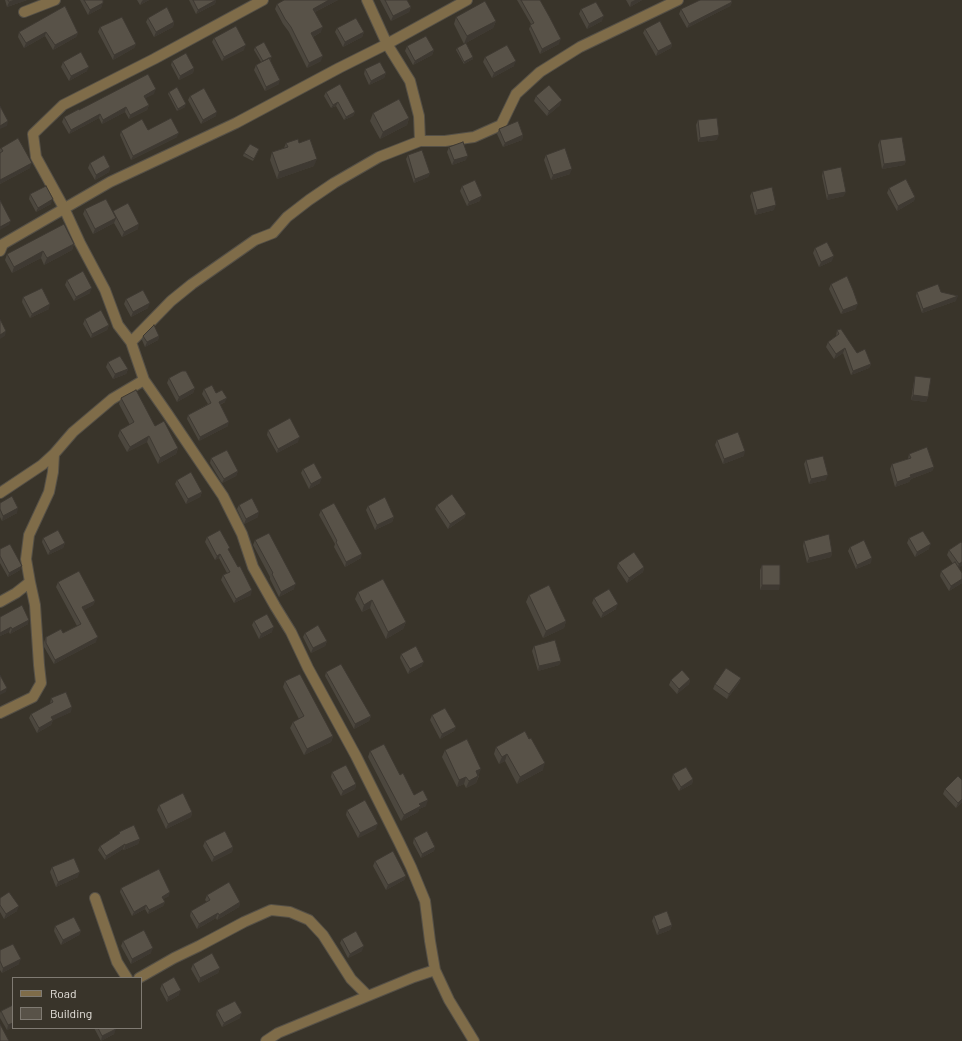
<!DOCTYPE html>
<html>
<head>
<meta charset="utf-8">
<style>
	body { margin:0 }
	#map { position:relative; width:962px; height:1041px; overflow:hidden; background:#39342a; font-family:Barlow,sans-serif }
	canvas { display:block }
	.legend { position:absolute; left:12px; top:977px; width:130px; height:52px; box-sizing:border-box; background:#39342a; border:1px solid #7f7a72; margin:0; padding:5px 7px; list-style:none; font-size:12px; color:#e7e3dd }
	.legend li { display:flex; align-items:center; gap:8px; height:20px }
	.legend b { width:20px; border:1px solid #7f7a72 }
</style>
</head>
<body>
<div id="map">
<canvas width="962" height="1041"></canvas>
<ul class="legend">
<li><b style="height:5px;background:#7f6c49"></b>Road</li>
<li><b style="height:11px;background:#585248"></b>Building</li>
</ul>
</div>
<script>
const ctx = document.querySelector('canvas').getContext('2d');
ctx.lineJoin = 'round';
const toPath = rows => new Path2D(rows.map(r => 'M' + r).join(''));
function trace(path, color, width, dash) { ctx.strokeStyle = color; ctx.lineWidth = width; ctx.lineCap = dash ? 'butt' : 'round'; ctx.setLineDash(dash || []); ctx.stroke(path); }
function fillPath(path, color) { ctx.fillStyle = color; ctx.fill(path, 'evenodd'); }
const minor = toPath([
	[263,0,154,59,63,105,33,134,36,157,64,208,80,243,105,290,118,325,131,342,144,380,167,413,223,496,242,534,253,567,275,606,291,632,308,668,356,756,399,842,411,867,425,901,430,941,435,970,449,1000,474,1041],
	[367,0,387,44,410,81,419,116,420,141],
	[24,12,55,0],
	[0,251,3,244,110,182,236,123,339,68,387,44,467,0],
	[131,342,171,301,192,284,255,240,273,233,287,217,309,200,334,183,379,157,420,141,445,141,474,137,501,125,516,94,540,72,580,47,678,0],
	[0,493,42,465,54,454,73,432,112,399,144,380],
	[0,602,16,593,30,582,26,559,29,535,49,492,53,472,54,454],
	[0,713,33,697,41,683,39,665,35,605,30,582],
	[95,898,117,962,127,978],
	[139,978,174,958,199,946,244,922,271,910,290,912,309,920,323,935,351,979,368,996],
	[266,1041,278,1033,414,977,435,970]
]);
const wall = toPath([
	[5,0,27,0,7,7],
	[80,0,103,0,101,8,88,15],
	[137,0,149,0,140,5],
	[189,0,216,0,215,4,196,14],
	[338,0,315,12,321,32,313,37,321,61,307,68,289,32,283,24,275,9,277,4],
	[380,0,407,0,411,7,409,12,391,21],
	[517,0,540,0,559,44,540,54,529,29,531,24],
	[626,0,642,0,630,7],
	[732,2,730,6,687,28,679,14,681,9],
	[65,6,78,33,76,37,53,50,45,36,24,48,18,37,19,32],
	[581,9,602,21,587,29,579,14],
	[456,17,496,21,493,28,464,44,454,24],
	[148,18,174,22,173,27,154,37,146,22],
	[100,27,136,44,134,48,113,60,98,32],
	[337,28,364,32,362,37,343,47,335,32],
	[645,29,672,44,671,48,656,56,643,33],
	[214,38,244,50,222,61,212,42],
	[407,46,434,50,432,55,413,65,405,51],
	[255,47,271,59,270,60,279,84,265,91,254,70,256,65,261,62,254,50],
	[457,48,473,57,473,59,464,64,456,50],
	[485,57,514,66,492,78,483,62],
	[172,61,194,68,193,73,179,80,171,65],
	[63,62,87,71,69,81,61,67],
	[365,69,386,73,384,78,369,85,364,74],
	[169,92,185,107,177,111,168,94],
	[326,92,355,112,353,116,344,120,336,106,331,108,324,96],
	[154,94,145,98,149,105,147,110,129,119,125,112,102,124,99,118,69,134,62,122,64,117,79,110],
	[190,96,216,116,201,124,188,100],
	[536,96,560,105,547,116,534,101],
	[373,113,409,118,407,125,380,139,370,121],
	[698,120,717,140,698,142,696,125],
	[499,129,523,135,522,140,503,147,497,134],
	[148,130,177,137,131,160,120,135,121,131],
	[880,140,906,161,904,165,882,169,878,145],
	[286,143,299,143,314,166,277,179,270,160,272,152,284,148],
	[449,147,466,160,452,165,447,152],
	[1,148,30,168,0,184,0,149],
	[259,149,253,161,243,156,244,153],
	[408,155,430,173,428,177,414,183,406,159],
	[546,155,570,174,551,180,544,160],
	[90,163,110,167,109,172,95,180,88,168],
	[823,171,844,196,827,200,822,176],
	[462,186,480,201,467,206,460,191],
	[889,188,915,197,914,201,897,211,887,193],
	[752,192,774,210,755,215,750,196],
	[30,194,51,204,36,212,29,199],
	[85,209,112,212,138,229,122,237,114,223,93,234,83,214],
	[74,244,72,250,44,265,41,258,12,273,5,260,7,254],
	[815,248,832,261,819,267,813,253],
	[67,280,90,293,74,301,65,285],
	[831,284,856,309,841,314,829,289],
	[917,292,941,292,956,301,922,313,916,296],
	[23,297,49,309,30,318,22,302],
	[126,299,148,308,131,317,124,304],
	[85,319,109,325,107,330,91,338,83,324],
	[837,330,857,353,871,364,869,368,851,375,843,353,834,359,826,347,828,342,836,336],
	[143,336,159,336,158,340,145,347,142,340],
	[108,362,128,369,126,374,113,379,106,367],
	[915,376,928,397,926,402,911,400,914,381],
	[169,378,195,388,193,393,177,402,167,383],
	[204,389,216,393,225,402,220,405,228,426,199,441,187,419,188,415,208,404,202,394],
	[121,398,155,426,178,448,176,454,158,464,147,442,127,452,118,436,120,430,130,425,119,404],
	[268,430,298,442,277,453,267,435],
	[717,440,744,456,723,464,715,445],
	[909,454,934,467,932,471,911,479,909,482,895,487,890,469,892,464,908,459],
	[211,458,238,471,236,476,222,483,210,463],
	[806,460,826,480,809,484,804,464],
	[303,469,320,483,309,489,301,473],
	[177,480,202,492,200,497,186,504,175,484],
	[0,503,17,513,2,521,0,517],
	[239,505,258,517,244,524,237,509],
	[437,505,466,514,464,518,448,529,435,509],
	[368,506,394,517,392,522,375,530,366,510],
	[321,510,361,558,345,567,334,547,335,544,319,515],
	[207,537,229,551,251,595,234,603,221,580,223,575,227,573,219,558,215,560,205,542],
	[43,538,65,543,63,548,48,555,42,542],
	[909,538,929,549,915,557,907,543],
	[255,540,294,589,279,597,270,579,270,577,253,545],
	[804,541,832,552,831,557,807,563,803,546],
	[961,542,959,568,962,573,962,583,949,591,940,576,941,571,953,564,947,555,949,550],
	[850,547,871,563,856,569,848,551],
	[0,549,20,570,8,577,0,563],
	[618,563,644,567,643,572,627,583,617,568],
	[762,565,779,590,760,590,760,570],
	[383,579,406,622,403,629,386,639,370,608,362,612,355,599,358,592],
	[58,582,95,601,93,605,84,610,96,642,54,664,44,647,44,642,46,637,63,633,77,626,56,587],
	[529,595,566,621,564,628,543,638,526,602],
	[594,598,616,609,601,618,592,603],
	[0,617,28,624,10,634,9,632,0,636],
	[254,621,272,632,259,639,252,625],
	[305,633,327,641,325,646,311,653,303,637],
	[534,646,561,661,559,665,538,671,532,651],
	[401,654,422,666,408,674,400,658],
	[326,672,371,716,369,721,354,729,325,676],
	[741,678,739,683,727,699,713,689,715,684],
	[690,679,689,684,677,694,669,685,671,680],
	[285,681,333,736,331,742,304,755,290,728,293,722,299,719,283,687],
	[51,698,71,712,53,720,51,725,37,733,29,718,31,714,50,704],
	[432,715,456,727,454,731,440,739,430,720],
	[496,747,543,770,517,784,505,761,499,764,494,754],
	[445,750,479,776,476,783,466,788,464,784,457,787,442,757],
	[370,751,400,775,414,795,426,806,419,809,418,812,401,821,368,757],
	[332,772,356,784,355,789,341,796,331,777],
	[673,774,693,779,692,784,679,791,672,779],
	[962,780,962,802,956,808,943,794,945,789],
	[159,805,192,812,191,817,166,829,157,810],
	[347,810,376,829,358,838,346,815],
	[119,832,140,839,138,844,124,850,123,849,105,860,98,850,100,846,119,834],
	[414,838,435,847,434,851,421,858,413,843],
	[205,841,233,847,232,852,212,862,203,846],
	[375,861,406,876,404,880,386,890,373,866],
	[52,867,78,877,56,887,50,872],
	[121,888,169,896,163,899,165,902,163,906,148,914,145,909,132,916,120,892],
	[207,895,240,902,239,907,217,920,216,918,197,929,190,916,191,911,207,902,205,900],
	[0,898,17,911,4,919,0,912],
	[654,916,672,925,670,930,657,935,652,921],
	[55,926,81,931,79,935,61,945,54,931],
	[342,939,362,951,348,958,340,943],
	[123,941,151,953,131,964,121,946],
	[0,950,19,964,2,973,0,970],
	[193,964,220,968,218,973,199,983,191,969],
	[162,984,179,995,167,1002,160,989],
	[13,1005,13,1027,7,1030,0,1018,0,1013,1,1011],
	[217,1010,240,1018,222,1027,216,1015],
	[94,1028,115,1028,114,1034,101,1041]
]);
const shadedWall = toPath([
	[15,0,27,0,7,7,9,2],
	[143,0,149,0,140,5,142,1],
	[216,0,215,4,196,14,198,10],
	[329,0,338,0,311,14,313,9],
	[635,0,642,0,630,7,631,2],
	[732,2,730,6,687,28,689,24],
	[103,3,101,8,88,15,90,10],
	[411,7,409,12,391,21,393,16],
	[604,16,602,21,587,29,589,24],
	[496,21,493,28,464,44,467,36],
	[174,22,173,27,154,37,156,32],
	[323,27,321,32,309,39,311,33],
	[46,32,45,36,24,48,26,43],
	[364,32,362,37,343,47,345,42],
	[78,33,76,37,53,50,55,45],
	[561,39,559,44,540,54,542,49],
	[136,44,134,48,113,60,114,55],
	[672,44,671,48,656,56,658,51],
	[246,45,244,50,222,61,224,57],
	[434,50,432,55,413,65,415,61],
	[323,56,321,61,307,68,309,63],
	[473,57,473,59,464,64,464,62],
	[516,61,514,66,492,78,494,73],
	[89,67,87,71,69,81,71,76],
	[194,68,193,73,179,80,180,76],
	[386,73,384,78,369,85,371,81],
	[280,80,279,84,265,91,266,87],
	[156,89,154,94,142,100,144,96],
	[562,100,560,105,547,116,549,111],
	[338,102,336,106,331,108,333,105],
	[186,104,185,107,177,111,178,109],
	[149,105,147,110,129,119,130,115],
	[126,107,125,112,102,124,103,120],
	[217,112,216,116,201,124,203,120],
	[355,112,353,116,344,120,346,117],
	[100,114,99,118,69,134,71,130],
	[409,118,407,125,380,139,383,132],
	[8,121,7,126,0,129,0,126],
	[179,133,177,137,131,160,133,156],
	[523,135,522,140,503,147,505,143],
	[719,135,717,140,698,142,700,138],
	[468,156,466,160,452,165,454,160],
	[317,159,314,166,277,179,279,172],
	[906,161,904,165,882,169,884,164],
	[32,163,30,168,0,184,0,180],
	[110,167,109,172,95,180,96,175],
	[572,169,570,174,551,180,553,175],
	[430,173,428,177,414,183,415,179],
	[846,192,844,196,827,200,828,195],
	[482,196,480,201,467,206,469,202],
	[915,197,914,201,897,211,898,206],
	[53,199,51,204,36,212,38,208],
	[776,205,774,210,755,215,757,210],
	[116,218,114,223,93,234,95,229],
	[11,221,9,225,0,230,0,227],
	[139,224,138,229,122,237,124,232],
	[74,244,72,250,44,265,47,258],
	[43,251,41,258,12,273,14,267],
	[834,256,832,261,819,267,821,262],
	[92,288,90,293,74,301,76,297],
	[958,296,956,301,922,313,923,309],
	[150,303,148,308,131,317,133,312],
	[50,304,49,309,30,318,32,314],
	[858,304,856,309,841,314,843,310],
	[109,325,107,330,91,338,92,334],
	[6,331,5,336,0,339,0,335],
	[159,336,158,340,145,347,147,342],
	[845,348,843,353,834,359,836,354],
	[871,364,869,368,851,375,853,371],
	[128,369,126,374,113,379,115,374],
	[195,388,193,393,177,402,179,397],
	[913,395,928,397,926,402,911,400],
	[227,398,225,402,217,406,219,402],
	[229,422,228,426,199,441,200,437],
	[149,436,147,442,127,452,130,447],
	[300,437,298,442,277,453,278,449],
	[178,448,176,454,158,464,160,458],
	[745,451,744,456,723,464,724,459],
	[934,467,932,471,911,479,909,482,895,487,897,482,910,475],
	[238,471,236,476,222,483,224,479],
	[828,475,826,480,809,484,811,479],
	[322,478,320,483,309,489,311,484],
	[202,492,200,497,186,504,188,499],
	[18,508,17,513,2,521,3,516],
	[259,512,258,517,244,524,246,519],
	[466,514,464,518,448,529,450,524],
	[394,517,392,522,375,530,377,525],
	[65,543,63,548,48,555,50,551],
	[931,544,929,549,915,557,917,552],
	[832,552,831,557,807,563,809,558],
	[220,554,219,558,215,560,217,556],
	[362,554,361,558,345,567,346,562],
	[872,558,871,563,856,569,857,565],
	[962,562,962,566,957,569,959,564],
	[22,566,20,570,8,577,9,573],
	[644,567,643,572,627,583,629,578],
	[962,579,962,583,949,591,951,586],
	[296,584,294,589,279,597,281,592],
	[762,585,780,585,779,590,760,590],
	[252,590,251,595,234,603,236,599],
	[372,600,370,608,362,612,364,605],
	[95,601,93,605,81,612,82,607],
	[618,604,616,609,601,618,603,613],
	[29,620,28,624,10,634,12,629],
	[566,621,564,628,543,638,546,631],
	[406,622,403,629,386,639,388,632],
	[11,627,9,632,0,636,0,633],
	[274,627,272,632,259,639,261,634],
	[98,637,96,642,54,664,55,660],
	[327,641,325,646,311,653,313,648],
	[561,661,559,665,538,671,539,666],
	[424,662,422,666,408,674,410,669],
	[741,678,739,683,727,699,729,694],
	[690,679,689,684,677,694,679,689],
	[7,688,6,692,0,695,0,692],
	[72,707,71,712,50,722,51,717],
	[371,716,369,721,354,729,355,724],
	[53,720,51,725,37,733,39,728],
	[456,727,454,731,440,739,442,734],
	[333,736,331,742,304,755,307,749],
	[507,754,505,761,499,764,502,757],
	[545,763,543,770,517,784,520,777],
	[481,769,476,783,466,788,469,781,476,771],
	[466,777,464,784,457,787,459,780],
	[693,779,692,784,679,791,681,787],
	[356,784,355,789,341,796,343,791],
	[962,799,962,802,956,808,958,803],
	[428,800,426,806,419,809,418,812,401,821,404,815,419,804],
	[192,812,191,817,166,829,168,824],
	[378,824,376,829,358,838,360,833],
	[140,839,138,844,124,850,125,845],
	[125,844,123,849,105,860,106,856],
	[233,847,232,852,212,862,214,857],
	[435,847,434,851,421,858,422,854],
	[80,872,78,877,56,887,58,882],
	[406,876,404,880,386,890,388,885],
	[170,892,169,896,160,901,162,897],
	[165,902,163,906,148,914,149,910],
	[240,902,239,907,217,920,219,915],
	[146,905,145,909,132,916,134,912],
	[19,906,17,911,4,919,6,914],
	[218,913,216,918,197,929,199,924],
	[672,925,670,930,657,935,659,930],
	[81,931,79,935,61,945,63,940],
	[364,946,362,951,348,958,350,954],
	[153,948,151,953,131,964,132,959],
	[21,959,19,964,2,973,3,968],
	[220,968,218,973,199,983,200,978],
	[181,990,179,995,167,1002,168,997],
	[242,1013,240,1018,222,1027,224,1023],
	[13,1023,13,1027,7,1030,8,1025],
	[116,1029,114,1034,101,1041,102,1036]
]);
const building = toPath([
	[8,0,15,0,9,2,8,0],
	[84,0,103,0,103,3,90,10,84,0],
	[193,0,216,0,198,10,193,0],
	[284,0,329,0,313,9,323,27,311,33,323,56,309,63,291,27,285,19,277,4,284,0],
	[385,0,407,0,411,7,393,16,385,0],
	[521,0,540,0,549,16,561,39,542,49,530,25,534,23,521,0],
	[700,0,731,0,732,2,689,24,681,9,700,0],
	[485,1,496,21,467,36,456,17,485,1],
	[596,2,604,16,589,24,581,9,596,2],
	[65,6,78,33,55,45,46,32,26,43,19,32,65,6],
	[167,7,174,22,156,32,148,18,167,7],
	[122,17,136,44,114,55,100,27,122,17],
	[356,18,364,32,345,42,337,28,356,18],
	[660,21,672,44,658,51,645,29,660,21],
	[236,26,246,45,224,57,214,38,236,26],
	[426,36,434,50,415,61,407,46,426,36],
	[264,42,272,57,263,61,255,47,264,42],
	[466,43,473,57,464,62,457,48,466,43],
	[507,45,516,61,494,73,485,57,507,45],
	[81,52,89,67,71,76,63,62,81,52],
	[186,53,194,68,180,76,172,61,186,53],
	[269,58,280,80,266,87,256,65,269,58],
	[380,62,386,73,371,81,365,69,380,62],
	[148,74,156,89,144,96,149,105,130,115,126,107,103,120,100,114,71,130,64,117,79,109,79,110,148,74],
	[340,84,355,112,346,117,338,102,333,105,326,92,340,84],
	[549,85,562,100,549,111,536,96,549,85],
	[177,87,186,104,178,109,169,92,177,87],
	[204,88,217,112,203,120,190,96,204,88],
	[399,99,409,118,383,132,373,113,399,99],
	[0,106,8,121,0,126,0,106],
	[171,118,179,133,133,156,121,131,142,119,148,130,171,118],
	[717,118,719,135,700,138,698,120,717,118],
	[518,121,523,135,505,143,499,129,518,121],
	[902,137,906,161,884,164,880,140,902,137],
	[18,138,32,163,0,180,0,153,3,151,1,148,18,138],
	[298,139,299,143,310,139,317,159,279,172,272,152,288,147,286,143,298,139],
	[463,142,468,156,454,160,449,147,463,142],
	[250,144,259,149,254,159,244,153,250,144],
	[565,148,572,169,553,175,546,155,565,148],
	[422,150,430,173,415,179,408,155,422,150],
	[104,155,110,167,96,175,90,163,104,155],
	[841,167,846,192,828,195,823,171,841,167],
	[906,179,915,197,898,206,889,188,906,179],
	[475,180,482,196,469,202,462,186,475,180],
	[46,186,53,199,38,208,30,194,46,186],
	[772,187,776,205,757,210,752,192,772,187],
	[106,199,116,218,95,229,85,209,106,199],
	[0,200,11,221,0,227,0,200],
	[128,203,139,224,124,232,113,211,128,203],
	[64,224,74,244,47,258,43,251,14,267,7,254,64,224],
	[827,242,834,256,821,262,815,248,827,242],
	[83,271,92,288,76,297,67,280,83,271],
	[847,276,853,290,858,304,843,310,831,284,847,276],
	[938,284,941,292,958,296,923,309,917,292,938,284],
	[42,288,50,304,32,314,23,297,42,288],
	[143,290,150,303,133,312,126,299,143,290],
	[101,310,109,325,92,334,85,319,101,310],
	[0,319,6,331,0,335,0,319],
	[154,325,159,336,147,342,143,336,154,325],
	[841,329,857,353,865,349,871,364,853,371,845,348,836,354,828,342,839,334,837,330,841,329],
	[120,356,128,369,115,374,108,362,120,356],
	[182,371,186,371,195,388,179,397,169,378,182,371],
	[915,376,931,378,928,397,913,395,915,376],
	[212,385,216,393,222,390,227,398,219,402,229,422,200,437,188,415,211,403,204,389,212,385],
	[136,390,155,426,164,421,178,448,160,458,149,436,130,447,120,430,134,422,121,398,136,390],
	[290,418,300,437,278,449,268,430,290,418],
	[738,432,745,451,724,459,717,440,738,432],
	[927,447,934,467,910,475,911,477,897,482,892,464,911,458,909,454,927,447],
	[227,450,238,471,224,479,211,458,227,450],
	[823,456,828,475,811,479,806,460,823,456],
	[314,463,322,478,311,484,303,469,314,463],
	[191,472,202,492,188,499,177,480,191,472],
	[452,494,466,514,450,524,437,505,452,494],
	[12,496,18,508,3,516,0,509,0,503,12,496],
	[385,497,394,517,377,525,368,506,385,497],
	[252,498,259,512,246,519,239,505,252,498],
	[334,503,362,554,346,562,336,542,337,541,321,510,334,503],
	[58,530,65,543,50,551,43,538,58,530],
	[220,530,230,548,228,549,238,567,240,566,252,590,236,599,223,575,230,572,220,554,217,556,207,537,220,530],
	[923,531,931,544,917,552,909,538,923,531],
	[269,533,296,584,281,592,272,574,273,573,255,540,269,533],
	[829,534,832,552,809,558,804,541,829,534],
	[864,540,872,558,857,565,850,547,864,540],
	[961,542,962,543,962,562,959,564,949,550,961,542],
	[10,544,22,566,9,573,0,556,0,549,10,544],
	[634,552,644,567,629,578,618,563,634,552],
	[955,562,962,573,962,579,951,586,941,571,955,562],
	[762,565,780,565,780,585,762,585,762,565],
	[79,571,95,601,82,607,98,637,55,660,46,643,46,637,61,629,63,633,81,624,58,582,79,571],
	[383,579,406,622,388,632,372,600,364,605,358,592,383,579],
	[549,585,566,621,546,631,529,595,549,585],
	[609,589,618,604,603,613,594,598,609,589],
	[22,605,29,620,12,629,11,627,0,633,0,617,22,605],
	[267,614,274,627,261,634,254,621,267,614],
	[318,625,327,641,313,648,305,633,318,625],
	[555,640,561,661,539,666,534,646,555,640],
	[416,646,424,662,410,669,401,654,416,646],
	[341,664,371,716,355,724,326,672,341,664],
	[726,668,741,678,729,694,715,684,726,668],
	[682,670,690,679,679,689,671,680,682,670],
	[300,674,333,736,307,749,293,722,304,716,285,681,300,674],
	[0,675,7,688,0,692,0,675],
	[66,692,72,707,51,717,53,720,39,728,31,714,53,702,51,698,66,692],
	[445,708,456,727,442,734,432,715,445,708],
	[525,731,529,739,531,738,545,763,520,777,507,754,502,757,496,747,525,731],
	[467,739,481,769,476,771,478,776,469,781,466,777,459,780,445,750,467,739],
	[384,744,400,775,403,773,414,795,423,790,428,800,419,804,421,806,404,815,370,751,384,744],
	[346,765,356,784,343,791,332,772,346,765],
	[686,767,693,779,681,787,673,774,686,767],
	[958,776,962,780,962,799,958,803,945,789,958,776],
	[183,793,192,812,168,824,159,805,183,793],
	[365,800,378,824,360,833,347,810,365,800],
	[134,825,140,839,125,845,125,844,106,856,100,846,120,833,119,832,134,825],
	[225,831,233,847,214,857,205,841,225,831],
	[427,831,435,847,422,854,414,838,427,831],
	[393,851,406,876,388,885,375,861,393,851],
	[74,858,80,872,58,882,52,867,74,858],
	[159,869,170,892,162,897,165,902,149,910,146,905,134,912,121,888,159,869],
	[229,882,240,902,219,915,218,913,199,924,191,911,210,900,207,895,229,882],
	[9,892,19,906,6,914,0,905,0,898,9,892],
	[667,911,672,925,659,930,654,916,667,911],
	[74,917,81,931,63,940,55,926,74,917],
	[144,930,153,948,132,959,123,941,144,930],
	[356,931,364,946,350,954,342,939,356,931],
	[13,944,21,959,3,968,0,961,0,950,13,944],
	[212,953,220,968,200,978,193,964,212,953],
	[174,977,181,990,168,997,162,984,174,977],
	[235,1001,242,1013,224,1023,217,1010,235,1001],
	[13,1005,13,1023,8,1025,1,1011,13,1005],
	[0,1024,9,1041,0,1041,0,1024],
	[98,1028,115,1028,116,1029,102,1036,98,1028]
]);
trace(minor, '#555047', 12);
trace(minor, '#7f6c49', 10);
fillPath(wall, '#4c473e');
fillPath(shadedWall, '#3e3932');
fillPath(building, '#585248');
trace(building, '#3e3932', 1);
</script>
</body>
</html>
